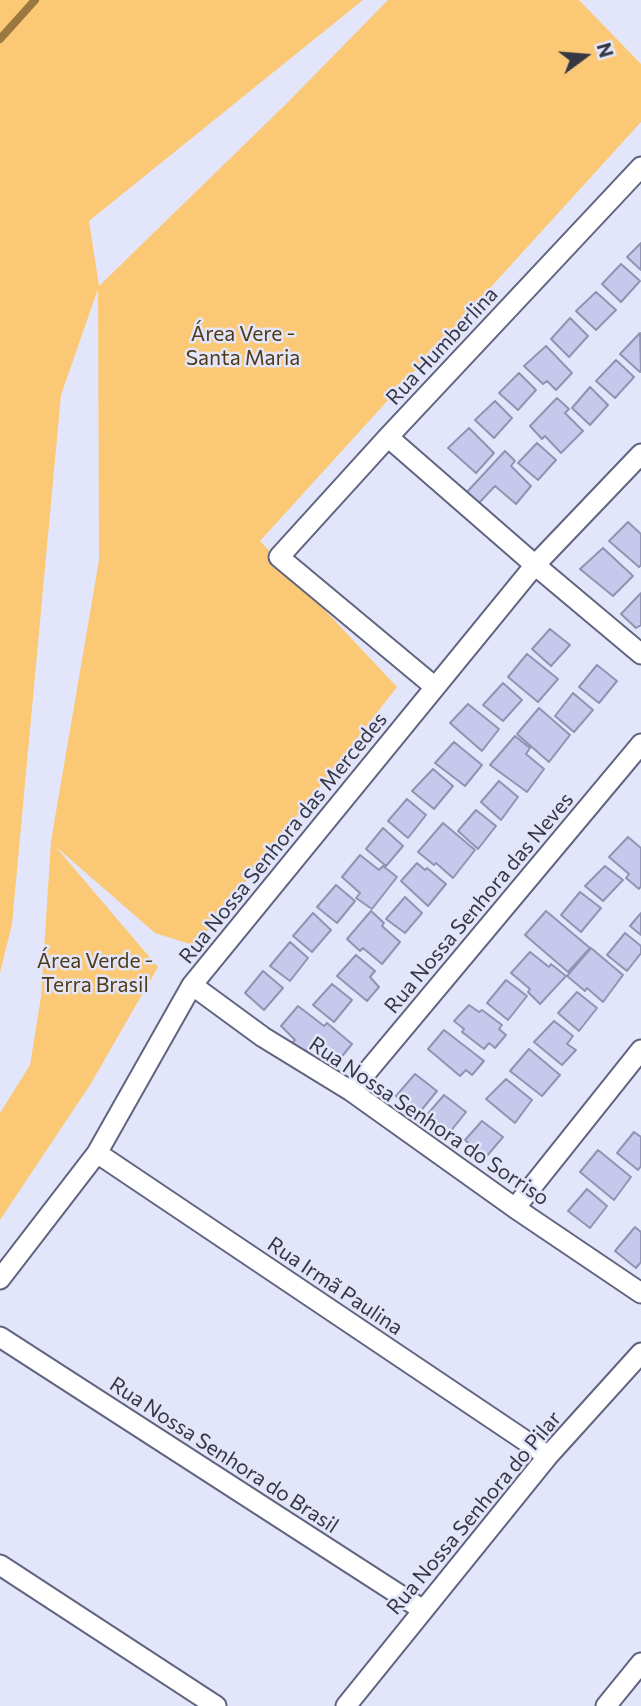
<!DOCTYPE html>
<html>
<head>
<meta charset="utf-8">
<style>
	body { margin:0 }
	#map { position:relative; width:641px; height:1706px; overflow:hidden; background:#e3e6fa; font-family:Commissioner,sans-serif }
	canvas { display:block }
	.north { position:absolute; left:550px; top:21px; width:70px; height:70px; -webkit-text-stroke:5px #e3e6fa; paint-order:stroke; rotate:74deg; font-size:19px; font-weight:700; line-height:28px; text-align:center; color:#373846 }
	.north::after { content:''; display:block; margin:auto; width:24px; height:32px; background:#373846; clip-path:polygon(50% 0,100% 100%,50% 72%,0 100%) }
</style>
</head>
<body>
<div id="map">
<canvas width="641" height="1706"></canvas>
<div class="north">N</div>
</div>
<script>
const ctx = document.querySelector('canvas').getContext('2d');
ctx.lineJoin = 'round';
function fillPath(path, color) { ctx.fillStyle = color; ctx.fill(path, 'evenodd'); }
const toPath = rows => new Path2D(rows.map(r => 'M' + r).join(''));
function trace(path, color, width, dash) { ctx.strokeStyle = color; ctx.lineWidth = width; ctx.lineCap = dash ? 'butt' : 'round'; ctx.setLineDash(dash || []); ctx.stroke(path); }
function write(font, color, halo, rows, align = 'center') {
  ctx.font = font + ' Commissioner,sans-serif'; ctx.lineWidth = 5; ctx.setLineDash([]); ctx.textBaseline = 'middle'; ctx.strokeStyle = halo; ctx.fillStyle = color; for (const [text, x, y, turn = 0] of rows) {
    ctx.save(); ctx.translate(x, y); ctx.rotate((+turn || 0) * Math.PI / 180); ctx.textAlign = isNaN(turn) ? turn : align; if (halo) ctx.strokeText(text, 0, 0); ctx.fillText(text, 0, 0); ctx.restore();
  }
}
const green = toPath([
	[0,0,363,0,89,221,99,286,287,103,388,0,579,0,641,64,641,122,260,541,397,687,196,946,155,933,55,846,158,967,90,1085,0,1220,0,1113,30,1065,41,997,51,841,99,560,98,289,61,395,12,924,0,973]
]);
const stream = toPath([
	[0,39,35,0]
]);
const building = toPath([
	[641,243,641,270,627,257,641,243],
	[621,264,640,281,621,302,602,284,621,264],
	[596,292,616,310,596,330,576,311,596,292],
	[570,318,588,336,569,357,551,339,570,318],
	[640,333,641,371,640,372,620,354,640,333],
	[546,346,572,373,556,390,547,381,543,384,524,366,546,346],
	[616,360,634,377,615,398,596,381,616,360],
	[519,373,536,390,518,410,499,393,519,373],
	[590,387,608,405,590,425,572,408,590,387],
	[557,398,569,409,565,413,583,431,561,453,545,436,542,439,530,426,557,398],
	[495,401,512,418,494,438,475,420,495,401],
	[469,428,494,453,476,473,448,448,469,428],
	[537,443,556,460,538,480,518,463,537,443],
	[505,451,515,461,511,466,531,486,516,504,495,486,479,503,466,493,505,451],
	[628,522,641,534,641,565,639,567,609,541,628,522],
	[603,548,633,576,613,596,580,569,603,548],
	[641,593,641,625,636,628,621,614,641,593],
	[550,629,570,645,551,666,532,649,550,629],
	[527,654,558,679,538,702,508,677,527,654],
	[597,665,617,681,599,703,579,687,597,665],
	[503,683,522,700,503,721,483,705,503,683],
	[573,693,593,710,574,732,555,716,573,693],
	[468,704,499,729,482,751,450,723,468,704],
	[539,708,570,735,549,762,517,734,539,708],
	[515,736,530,748,526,754,544,769,527,792,490,765,515,736],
	[454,742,482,765,465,786,435,763,454,742],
	[433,769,453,786,434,809,412,791,433,769],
	[499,781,518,797,501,820,481,802,499,781],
	[407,799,426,815,408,838,388,821,407,799],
	[476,810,496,826,478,849,458,831,476,810],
	[443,823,475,850,453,878,436,863,434,865,418,852,443,823],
	[383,828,403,846,386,866,366,849,383,828],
	[628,837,641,848,641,886,639,889,626,878,629,874,609,857,628,837],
	[360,855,379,870,383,866,397,877,372,909,356,898,360,893,342,877,360,855],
	[417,863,425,870,427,868,446,884,428,906,401,881,417,863],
	[605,866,623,880,603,901,585,886,605,866],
	[336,885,355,901,337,923,317,907,336,885],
	[580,892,601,908,581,932,561,915,580,892],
	[405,897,422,913,405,933,386,919,405,897],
	[371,911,384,923,382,926,400,942,382,964,363,948,360,951,347,939,371,911],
	[546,911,590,948,568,972,525,935,546,911],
	[313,913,331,930,312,952,293,936,313,913],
	[641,913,641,935,630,926,641,913],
	[625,933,641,946,641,953,627,971,607,955,625,933],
	[290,942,308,958,290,981,270,966,290,942],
	[591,948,623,975,603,1002,587,988,585,991,567,976,591,948],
	[530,952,549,967,551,964,566,976,540,1004,528,992,530,989,511,973,530,952],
	[356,955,375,971,370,977,379,987,367,1001,337,976,356,955],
	[263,971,283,988,264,1010,245,993,263,971],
	[506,980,527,996,508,1020,487,1003,506,980],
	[332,984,352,1000,334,1022,313,1005,332,984],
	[577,992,597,1008,579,1031,558,1013,577,992],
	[469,1005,479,1012,482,1010,502,1025,499,1029,506,1035,495,1048,489,1043,484,1049,462,1032,464,1029,454,1021,469,1005],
	[298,1006,324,1026,327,1023,352,1044,339,1060,317,1042,309,1053,306,1050,302,1056,289,1046,295,1040,281,1026,298,1006],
	[554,1021,573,1036,567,1044,576,1050,562,1065,534,1042,554,1021],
	[444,1030,484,1061,472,1075,466,1070,460,1076,428,1049,444,1030],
	[529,1049,560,1075,542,1096,510,1071,529,1049],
	[415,1074,437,1091,419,1113,396,1096,415,1074],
	[506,1079,532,1100,515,1123,486,1099,506,1079],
	[444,1095,466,1112,450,1132,426,1116,444,1095],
	[482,1121,503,1137,486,1157,465,1140,482,1121],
	[634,1132,641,1137,641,1166,638,1170,617,1153,634,1132],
	[598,1150,631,1177,614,1200,580,1172,598,1150],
	[587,1189,607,1206,590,1228,568,1211,587,1189],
	[635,1227,641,1232,641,1262,636,1268,615,1251,635,1227]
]);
const minor = toPath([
	[388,437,535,565,641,654],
	[435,687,279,557,388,437,641,167],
	[192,985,263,1037,351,1091,515,1208,641,1293],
	[351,1091,641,744],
	[97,1153,548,1456],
	[515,1208,641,1050],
	[0,1279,97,1153,192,985,535,565,641,454],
	[0,1337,423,1610],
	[0,1565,216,1706],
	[346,1706,548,1456,641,1353],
	[606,1706,641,1663]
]);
const parkNames = [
	["Área Vere -",243,334],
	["Santa Maria",243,358],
	["Área Verde -",95,961],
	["Terra Brasil",95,985]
];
const streetNames = [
	["Rua Humberlina",442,346,-47],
	["Rua Nossa Senhora das Mercedes",283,838,-51],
	["Rua Nossa Senhora das Neves",479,903,-50],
	["Rua Nossa Senhora do Sorriso",429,1121,34],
	["Rua Irmã Paulina",335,1286,34],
	["Rua Nossa Senhora do Brasil",224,1455,33],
	["Rua Nossa Senhora do Pilar",474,1513,-50]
];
fillPath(green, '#fbc976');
trace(stream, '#9b7840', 8);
fillPath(building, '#c6c9eb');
trace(building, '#9093b3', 2);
trace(minor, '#616481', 23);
trace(minor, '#fff', 19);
write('21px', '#503b17', '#e3e6fa', parkNames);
write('21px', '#373846', '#e3e6fa', streetNames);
</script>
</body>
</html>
